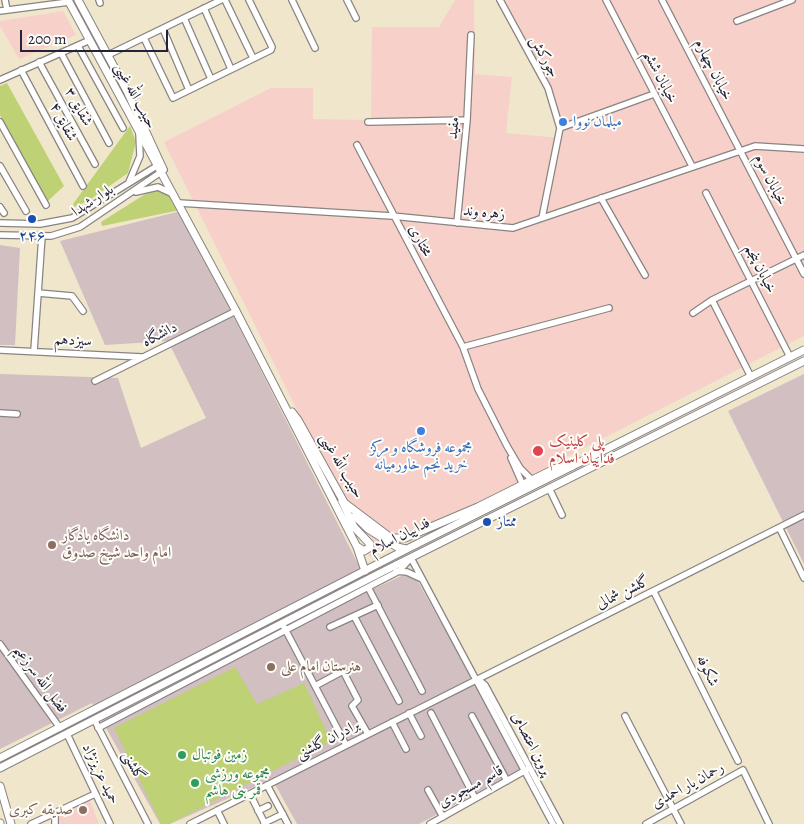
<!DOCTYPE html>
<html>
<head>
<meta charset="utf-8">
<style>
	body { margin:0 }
	#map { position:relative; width:804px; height:824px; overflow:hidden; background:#f0e6cb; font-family:Alegreya,serif }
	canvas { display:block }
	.scale { position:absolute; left:20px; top:30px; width:148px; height:22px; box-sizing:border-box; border:2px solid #22223b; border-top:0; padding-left:6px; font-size:15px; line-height:18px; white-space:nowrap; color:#22223b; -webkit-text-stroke:4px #fdfcf7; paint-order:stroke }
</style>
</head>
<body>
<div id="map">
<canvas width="804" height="824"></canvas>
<div class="scale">200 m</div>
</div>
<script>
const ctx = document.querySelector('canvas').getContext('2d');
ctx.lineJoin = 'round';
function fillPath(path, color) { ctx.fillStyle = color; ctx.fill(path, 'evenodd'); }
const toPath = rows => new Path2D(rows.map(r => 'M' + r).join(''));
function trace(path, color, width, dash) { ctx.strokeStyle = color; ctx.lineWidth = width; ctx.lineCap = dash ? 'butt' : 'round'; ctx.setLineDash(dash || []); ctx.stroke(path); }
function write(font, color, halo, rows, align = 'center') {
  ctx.font = font + ' Alegreya,Amiri,serif'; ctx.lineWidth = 4; ctx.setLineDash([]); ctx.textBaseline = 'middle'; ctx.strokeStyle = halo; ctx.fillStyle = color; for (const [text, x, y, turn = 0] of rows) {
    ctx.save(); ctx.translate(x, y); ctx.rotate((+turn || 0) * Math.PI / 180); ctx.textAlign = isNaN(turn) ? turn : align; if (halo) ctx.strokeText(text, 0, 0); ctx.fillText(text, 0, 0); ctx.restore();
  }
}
const built = toPath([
	[455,0,474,0,475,74,512,77,506,133,559,138,560,128,548,88,500,0,804,0,804,336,370,557,164,142,271,88,313,88,313,119,371,120,372,27,439,27],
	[63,11,76,35,19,59,0,26,0,21],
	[90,800,99,824,51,824,55,819]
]);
const industrial = toPath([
	[181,211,371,590,412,571,523,768,419,824,297,824,272,779,170,824,160,824,92,703,0,749,0,374,118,378,141,448,206,418,168,341,105,345,60,241],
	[0,245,20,248,15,345,0,345],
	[804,374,804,564,728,411]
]);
const green = toPath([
	[7,83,64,186,48,201,0,115,0,86],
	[130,126,136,142,128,173,88,201,74,207,73,204],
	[155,191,162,191,170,195,180,210,102,226,101,222,147,193],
	[235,667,257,704,304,683,331,741,169,824,161,824,114,728]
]);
const minor = toPath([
	[5,0,7,10],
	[99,0,100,3],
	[225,0,253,58],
	[292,0,315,48],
	[347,0,356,18],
	[500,0,548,88,560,128,542,218],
	[606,0,692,166],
	[662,0,804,274],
	[204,8,231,69],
	[0,11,69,2],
	[184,18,211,79],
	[737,21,792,0],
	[163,29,189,90],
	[144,38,173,98,271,50,272,47,249,0],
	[78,46,123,128],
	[61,53,109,143],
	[108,55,221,0],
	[39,62,95,164],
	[21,70,83,186],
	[0,80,90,40],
	[0,122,46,205],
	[368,122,467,120],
	[560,128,654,94],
	[357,145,463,347,478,389,507,446,520,468,531,479],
	[0,166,26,211],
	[129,182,140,156,139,134],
	[136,192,158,187,171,193],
	[706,193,790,357],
	[601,198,645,275],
	[179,203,392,216,513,228,755,146,804,149],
	[0,207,4,213],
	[0,223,40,224,72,218,160,164],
	[457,223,467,120,471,35],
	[0,235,51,236,80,227,164,170],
	[38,293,72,296,83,311],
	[712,300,751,377],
	[693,313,712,300,804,255],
	[463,347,609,308],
	[0,350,142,357],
	[34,351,42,236],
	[95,381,236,311],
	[0,413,17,414],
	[511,458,522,483],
	[549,488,562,515],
	[780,529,804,578],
	[396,571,407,572,420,578],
	[368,587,422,691],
	[654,592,738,761],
	[354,616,399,701],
	[284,627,346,745],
	[330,627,378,605],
	[0,644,60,728],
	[479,680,485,685,560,824],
	[315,686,343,671,358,700,352,706,368,734],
	[409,713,421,736],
	[431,713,475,798],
	[472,716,507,781],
	[625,716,681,824],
	[95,721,148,824],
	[392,722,406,749],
	[98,728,399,571,411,558,553,824],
	[67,734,110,824],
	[267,785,288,824],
	[428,790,443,817],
	[250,794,265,824],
	[217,810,224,824],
	[258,811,268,806],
	[264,823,283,814],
	[31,824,95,794],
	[55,824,55,813],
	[190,824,804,515],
	[430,824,526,770],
	[646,824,743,770,769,824]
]);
const major = toPath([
	[68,0,236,311,357,547,365,571],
	[78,0,127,91,163,169],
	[292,412,298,420,345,504],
	[342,501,391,538,405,538,478,507,556,468,571,467],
	[342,501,354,527,370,544,370,547,364,551,358,547],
	[355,516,368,529,397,547,406,549],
	[0,758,407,549,804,350],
	[0,768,386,570,804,361],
	[0,786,11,824],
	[0,823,0,824]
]);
const markers = [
	[563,122,5,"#3f7fe0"],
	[32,219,5,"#1a4fb4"],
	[421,431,5,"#3f7fe0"],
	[538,451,6,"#e0444e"],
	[487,522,5,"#1a4fb4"],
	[52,545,5,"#8d6e63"],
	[271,667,5,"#8d6e63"],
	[182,755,5,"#2e9e5b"],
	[195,783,5,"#2e9e5b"],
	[83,810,5,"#8d6e63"]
];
const streetNames = [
	["جورکش",544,57,62],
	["خیابان چهارم",713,70,63],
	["خیابان ششم",660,77,63],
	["حبیب الله غیبی",135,96,62],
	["شقایق ۳",78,107,61],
	["شقایق ۴",63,122,62],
	["مفید",454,128,-85],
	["خیابان سوم",770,180,63],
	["بلوار شهدا",93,201,-33],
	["زهره وند",484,213,5],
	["مختاری",420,241,62],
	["خیابان پنجم",760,269,63],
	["دانشگاه",160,335,-27],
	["سیزدهم",73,341,3],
	["حبیب الله غیبی",341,466,60],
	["فداییان اسلام",400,537,-27],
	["گلشن شمالی",623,593,-26],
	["شکوفه",707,671,64],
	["فضل الله سرزعیم",40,679,54],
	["برادران گلشنی",328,740,-27],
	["پروین اعتصامی",531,744,62],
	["گلشنی",133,766,62],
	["حمید عزیزنژاد",100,774,64],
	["رحمان یار احمدی",688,786,-29],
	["قاسم مسجودی",471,787,-29]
];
const shopNames = [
	["مبلمان نووا",573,122],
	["مجموعه فروشگاه و مرکز",421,448,"center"],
	["خرید نجم خاورمیانه",421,465,"center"]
];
const transitNames = [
	["۲۴۶",32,236],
	["ممتاز",497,522,"left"]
];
const healthNames = [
	["پلی کلینیک",549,442],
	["فداییان اسلام",549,459]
];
const educationNames = [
	["دانشگاه یادگار",62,536],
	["امام واحد شیخ صدوق",62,553],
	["هنرستان امام علی",281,667],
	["صدیقه کبری",73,810,"right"]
];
const leisureNames = [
	["زمین فوتبال",192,755],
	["مجموعه ورزشی",205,774],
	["قمر بنی هاشم",205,791]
];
fillPath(built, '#f7d1c9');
fillPath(industrial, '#d2bfc1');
fillPath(green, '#bed174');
trace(minor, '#898483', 8);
trace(major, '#898483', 9);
trace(minor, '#fff', 5.5);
trace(major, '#fff', 7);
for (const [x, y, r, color] of markers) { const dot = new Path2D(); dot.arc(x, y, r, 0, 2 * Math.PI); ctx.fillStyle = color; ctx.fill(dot); trace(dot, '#fdfcf7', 2); }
write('15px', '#22223b', '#fdfcf7', streetNames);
write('15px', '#366cbe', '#fdfcf7', shopNames, 'left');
write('15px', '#164399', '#fdfcf7', transitNames);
write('15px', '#be3a42', '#fdfcf7', healthNames, 'left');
write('15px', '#785e54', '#fdfcf7', educationNames, 'left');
write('15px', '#27864d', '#fdfcf7', leisureNames, 'left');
</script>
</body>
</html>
